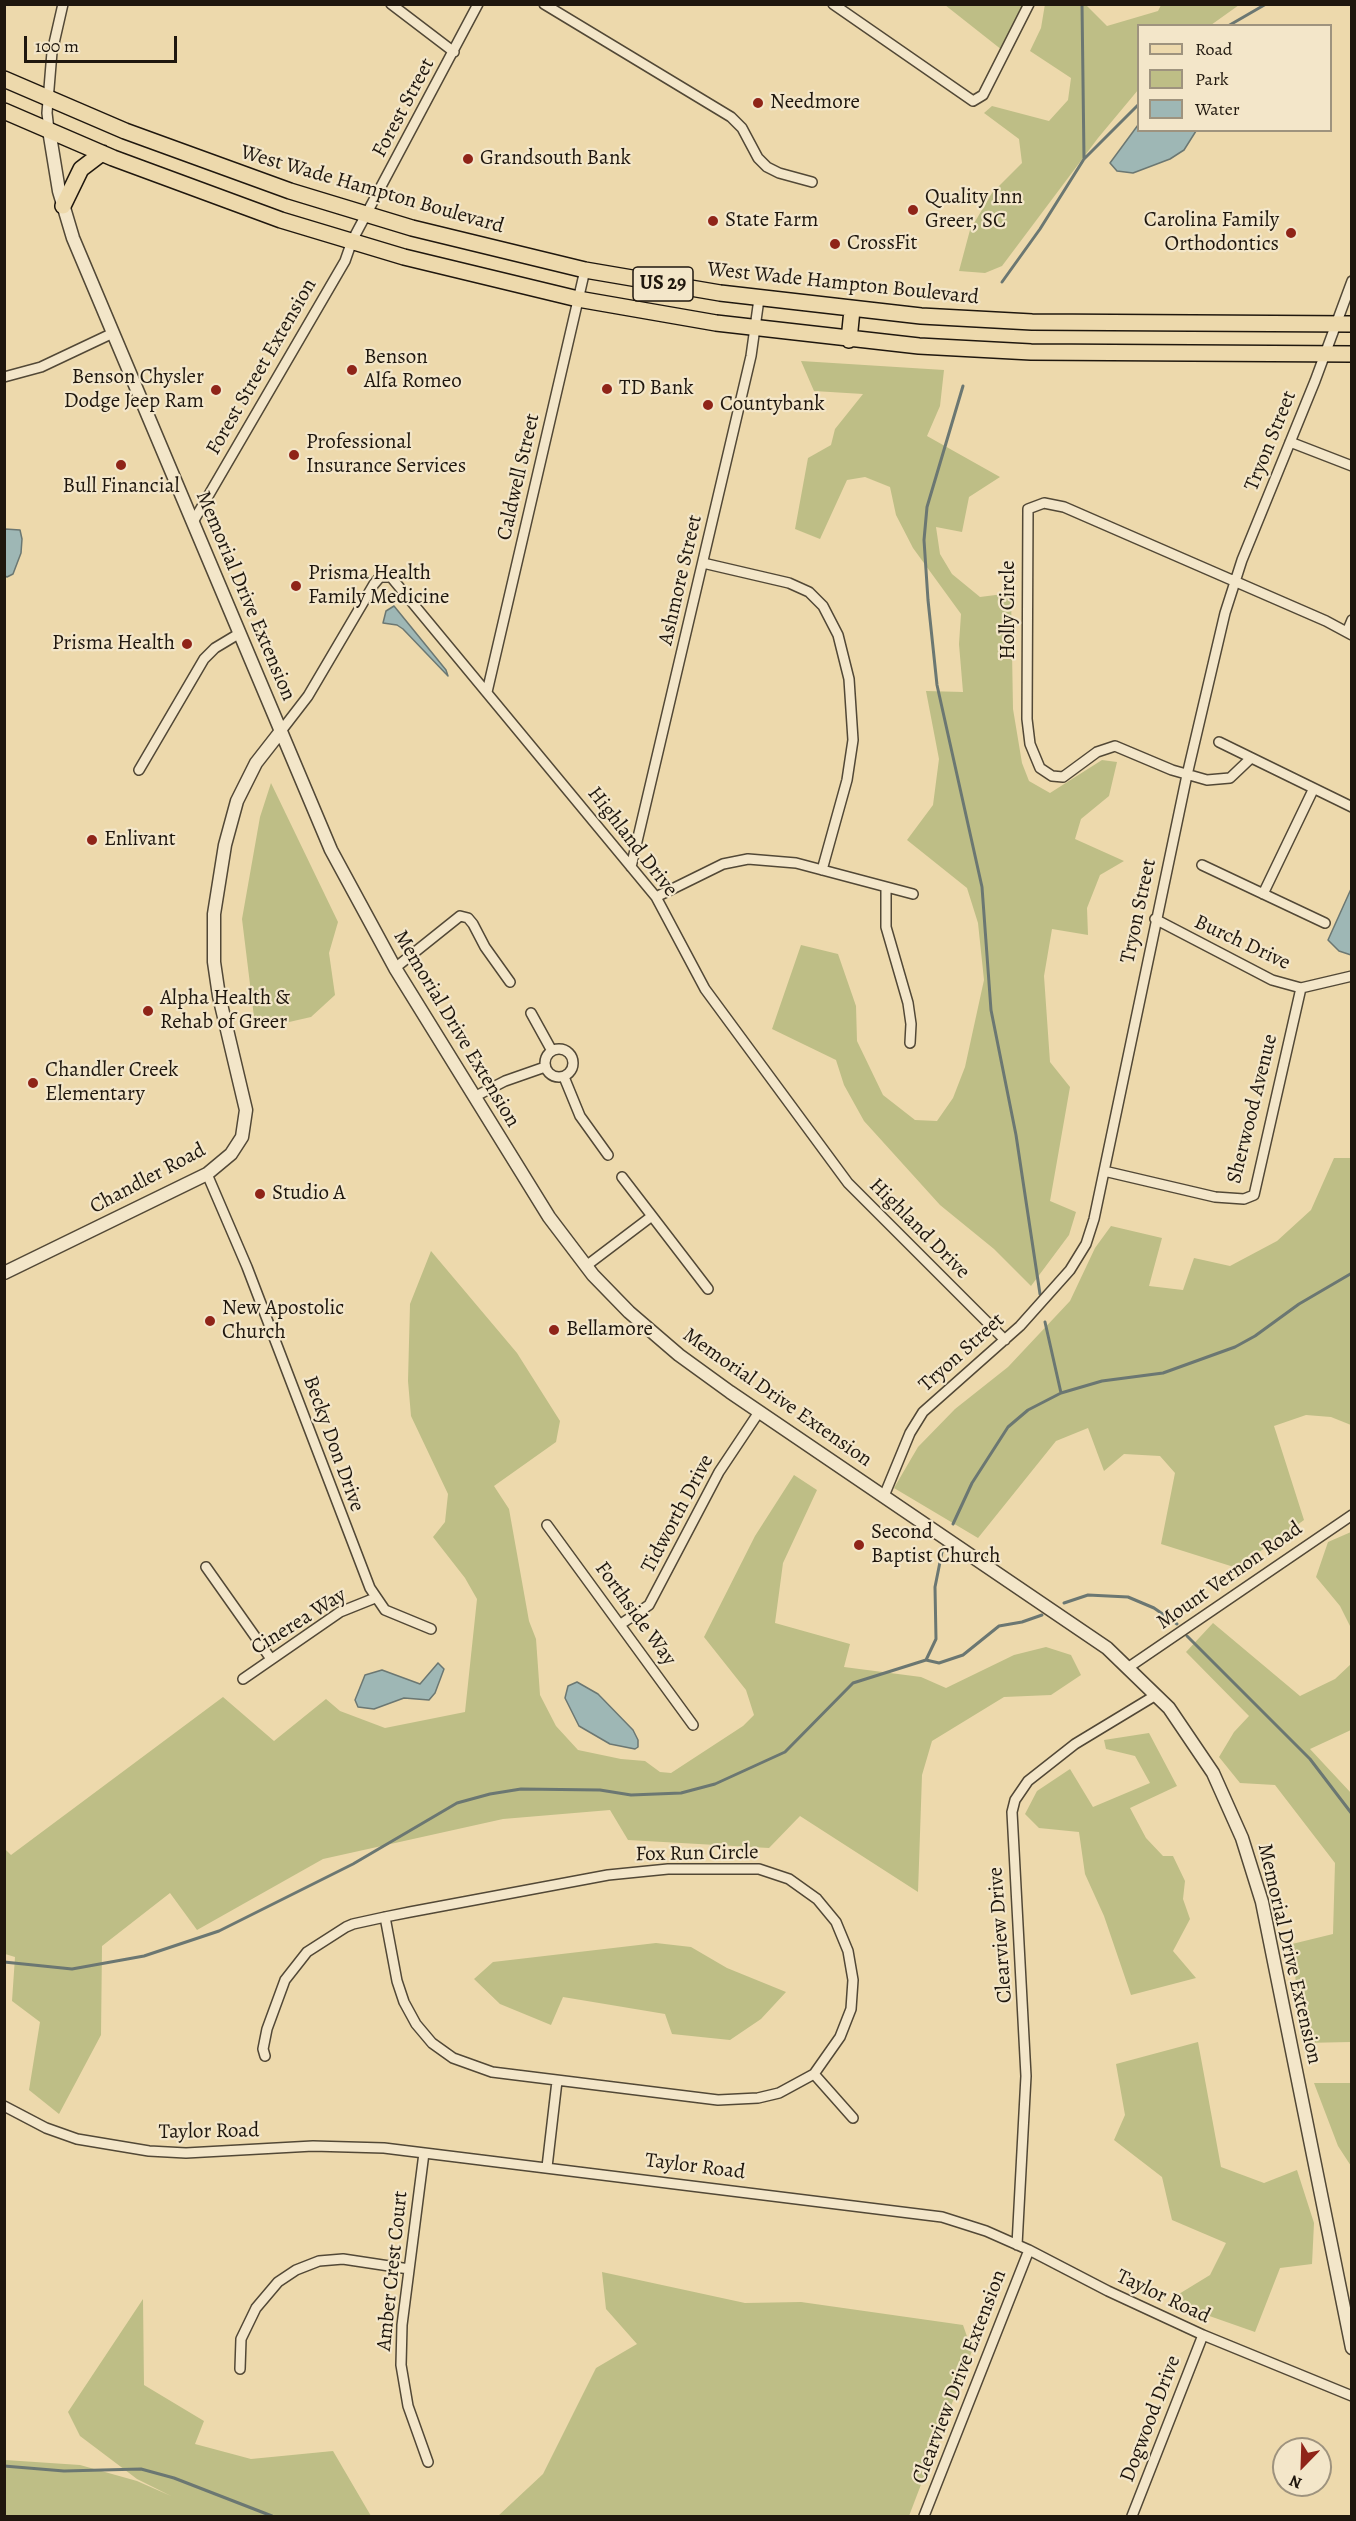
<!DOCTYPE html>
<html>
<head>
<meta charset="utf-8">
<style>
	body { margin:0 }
	#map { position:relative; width:1356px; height:2521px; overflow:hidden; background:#edd9ac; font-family:Alegreya,serif }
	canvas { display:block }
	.frame { position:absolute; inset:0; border:6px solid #1f170e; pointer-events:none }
	.legend { position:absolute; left:1137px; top:24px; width:195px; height:108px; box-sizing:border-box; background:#f3e6c9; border:2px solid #9e937e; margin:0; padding:8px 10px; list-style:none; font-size:18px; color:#1f170e }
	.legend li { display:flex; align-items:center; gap:12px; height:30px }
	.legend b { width:30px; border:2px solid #9e937e }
	.north { position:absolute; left:1272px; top:2437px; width:60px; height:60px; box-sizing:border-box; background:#f3e6c9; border:2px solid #9e937e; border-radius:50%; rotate:203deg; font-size:16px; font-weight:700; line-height:24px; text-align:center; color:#1f170e }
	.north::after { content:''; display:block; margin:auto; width:21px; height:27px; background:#8f2418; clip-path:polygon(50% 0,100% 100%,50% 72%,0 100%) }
	.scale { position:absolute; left:24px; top:36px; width:153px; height:27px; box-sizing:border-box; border:3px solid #1f170e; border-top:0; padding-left:8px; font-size:18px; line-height:21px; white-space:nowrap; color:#1f170e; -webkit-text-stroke:4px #f3e6c9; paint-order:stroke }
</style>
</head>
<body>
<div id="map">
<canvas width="1356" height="2521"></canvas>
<div class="frame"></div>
<ul class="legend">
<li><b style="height:8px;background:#edd9ac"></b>Road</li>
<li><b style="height:16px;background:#bebe86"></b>Park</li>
<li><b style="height:16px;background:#9eb7b5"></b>Water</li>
</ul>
<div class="north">N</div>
<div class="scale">100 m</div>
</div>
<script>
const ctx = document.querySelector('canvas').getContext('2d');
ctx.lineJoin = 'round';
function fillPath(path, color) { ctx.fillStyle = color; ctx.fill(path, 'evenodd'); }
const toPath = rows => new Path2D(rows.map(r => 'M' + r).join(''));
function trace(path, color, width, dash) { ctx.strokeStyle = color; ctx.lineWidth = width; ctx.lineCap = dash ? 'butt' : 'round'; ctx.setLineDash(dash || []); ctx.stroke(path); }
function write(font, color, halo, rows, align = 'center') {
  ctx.font = font + ' Alegreya,serif'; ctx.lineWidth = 4.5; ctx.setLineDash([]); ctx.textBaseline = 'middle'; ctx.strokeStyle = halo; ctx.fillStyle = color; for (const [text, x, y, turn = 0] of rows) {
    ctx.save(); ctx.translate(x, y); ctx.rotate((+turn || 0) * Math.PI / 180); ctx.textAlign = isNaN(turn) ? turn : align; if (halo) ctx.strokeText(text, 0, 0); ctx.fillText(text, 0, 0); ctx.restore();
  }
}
const green = toPath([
	[1045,4,1086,5,1107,26,1158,11,1161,5,1239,5,1211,25,1138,26,1138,90,1098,138,1002,266,985,273,959,271,970,230,992,193,1022,163,1019,139,984,113,992,106,1049,121,1068,100,1071,78,1030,51,1041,28],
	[945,5,1023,5,1002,50],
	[801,361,944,370,940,406,927,436,1000,477,969,497,962,532,936,527,940,554,952,574,980,597,1011,593,1013,709,1022,763,1029,781,1050,793,1102,760,1117,762,1109,796,1081,819,1075,839,1124,861,1100,875,1087,908,1088,935,1052,929,1044,976,1050,1062,1070,1087,1050,1201,1076,1212,1069,1235,1031,1286,994,1249,940,1205,864,1121,844,1085,836,1060,772,1029,801,945,838,954,856,1006,857,1041,883,1095,915,1120,937,1121,953,1098,965,1067,984,980,978,923,967,888,907,840,933,805,939,759,926,691,963,692,959,644,961,614,913,548,896,515,890,487,865,477,847,480,820,539,795,529,808,458,831,445,835,429,863,394,814,391],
	[271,783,338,922,329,953,335,995,311,1017,276,1025,255,1025,242,919,260,817],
	[1334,1158,1351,1158,1351,1425,1331,1417,1306,1415,1274,1426,1304,1520,1237,1568,1161,1544,1175,1473,1160,1456,1124,1454,1104,1471,1088,1428,1056,1441,978,1538,894,1488,918,1447,955,1409,1008,1367,1070,1301,1095,1248,1111,1226,1162,1238,1149,1286,1183,1290,1194,1258,1230,1266,1277,1241,1311,1210],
	[431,1251,517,1353,560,1421,556,1442,494,1486,509,1509,529,1621,536,1639,540,1695,556,1726,578,1750,621,1759,645,1761,660,1772,671,1773,743,1726,754,1715,746,1690,704,1637,755,1536,794,1475,817,1490,783,1563,775,1623,850,1644,844,1667,921,1677,946,1688,1014,1655,1046,1647,1071,1655,1081,1675,1051,1695,1004,1697,932,1741,922,1775,918,1892,800,1816,769,1848,628,1840,610,1810,503,1819,323,1859,197,1930,170,1893,102,1946,101,2035,59,2114,29,2090,40,2022,12,2001,15,1957,5,1954,5,1849,11,1855,223,1697,274,1741,326,1699,340,1711,385,1728,465,1712,477,1599,465,1578,433,1537,445,1522,448,1494,411,1416,408,1381,410,1304],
	[1351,1532,1351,1628,1340,1606,1316,1577,1328,1542],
	[1213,1623,1300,1696,1335,1679,1351,1664,1351,1730,1310,1749,1351,1793,1351,2042,1302,2043,1292,1944,1333,1934,1335,1863,1275,1785,1240,1783,1219,1757,1234,1732,1249,1716,1186,1652],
	[1149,1733,1177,1786,1130,1808,1146,1838,1163,1856,1173,1856,1185,1881,1183,1899,1190,1919,1173,1951,1196,1978,1131,1995,1104,1916,1085,1874,1079,1832,1039,1828,1025,1814,1037,1791,1070,1769,1093,1807,1150,1783,1135,1756,1106,1749,1104,1740],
	[656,1943,691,1947,727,1968,786,1992,761,2019,730,2040,672,2034,665,2014,563,1997,551,2025,500,2004,474,1979,493,1962],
	[1198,2042,1221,2167,1264,2183,1297,2170,1314,2223,1312,2264,1280,2268,1255,2332,1198,2312,1174,2297,1210,2275,1226,2243,1172,2220,1162,2177,1114,2140,1125,2115,1116,2064],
	[1314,2083,1351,2083,1351,2166,1338,2146],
	[602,2272,745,2303,801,2302,963,2325,972,2351,909,2516,498,2516,543,2474,596,2368,637,2344,606,2309],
	[143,2299,144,2385,204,2421,195,2444,251,2459,333,2451,371,2516,5,2516,5,2460,80,2465,137,2481,171,2496,137,2479,80,2436,68,2412]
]);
const water = toPath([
	[1138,125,1138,130,1196,131,1184,150,1170,159,1133,173,1117,171,1110,163,1138,125],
	[5,529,20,530,22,539,21,553,13,574,7,577,5,576,5,529],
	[394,606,446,670,448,676,403,629,397,625,383,623,386,611,394,606],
	[1351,889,1351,955,1339,951,1328,940,1351,889],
	[438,1663,444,1669,435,1693,429,1700,404,1698,374,1709,358,1707,355,1700,365,1675,382,1670,420,1684,438,1663],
	[577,1682,598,1694,633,1730,638,1740,638,1747,635,1749,610,1744,579,1726,565,1698,568,1686,577,1682]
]);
const stream = toPath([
	[1082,4,1084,159],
	[1228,26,1266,4],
	[1002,282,1040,229,1084,159,1138,105],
	[963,386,927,507,924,540,928,600,937,685,982,887,991,1010,1016,1135,1040,1294],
	[1045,1322,1061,1393],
	[953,1524,972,1483,1008,1427,1028,1410,1061,1393,1102,1381,1163,1373,1235,1347,1255,1336,1299,1304,1352,1273],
	[1064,1603,1088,1595,1128,1597,1154,1608,1177,1624],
	[1187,1636,1310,1759,1352,1814],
	[926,1660,936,1639,935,1587,943,1547],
	[4,1962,72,1969,144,1956,219,1931,353,1864,457,1803,490,1794,521,1789,600,1790,631,1795,681,1793,715,1784,785,1752,853,1683,926,1660,939,1663,963,1655,999,1626,1022,1622,1042,1615],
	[4,2466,64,2471,141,2469,174,2478,272,2516]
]);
const minor = toPath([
	[391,4,454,52],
	[544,4,731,117,742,128,758,158,767,167,779,173,812,182],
	[833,4,973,101,983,95,1029,4],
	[49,130,47,113,52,52,63,4],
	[4,377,41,367,113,333],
	[1290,442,1352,466],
	[193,522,345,261,352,241,478,4],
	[703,563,789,583,809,592,823,606,838,635,849,679,853,740,847,780,822,870],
	[1347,632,1352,620],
	[487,692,585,270],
	[281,731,308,696,374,584,380,577,391,577,656,897,705,989,848,1183,1005,1340],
	[1219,742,1352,807],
	[1250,759,1230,778,1207,780,1172,770,1115,746,1097,752,1063,777,1052,776,1040,768,1030,744,1027,719,1028,509,1044,503,1064,507,1326,621,1352,635],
	[139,770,204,659,215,648,240,633],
	[1202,865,1325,923],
	[631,867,751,356,759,299],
	[886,888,886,927,908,1003,911,1024,910,1043],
	[1263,894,1313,790],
	[656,897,723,864,748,859,796,863,913,894],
	[1155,919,1272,980,1301,988,1352,976],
	[395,968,460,916,468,918,473,924,485,947,510,982],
	[531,1013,552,1051],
	'545 1063a14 14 0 1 1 28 0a14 14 0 1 1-28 0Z',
	[564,1077,580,1116,608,1155],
	[474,1097,505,1081,545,1067],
	[1104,1171,1215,1197,1244,1199,1254,1195,1301,988],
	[207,1174,247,1267,370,1588,385,1610,431,1629],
	[622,1177,652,1216],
	[586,1266,652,1216,708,1289],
	[884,1496,910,1433,923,1412,1020,1326,1070,1270,1086,1244,1094,1219,1187,775,1225,613,1242,560,1315,381,1352,281],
	[547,1525,693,1725],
	[206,1567,271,1659],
	[621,1624,649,1605,719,1472,759,1412],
	[1129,1667,1352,1515],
	[243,1679,340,1612,375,1598],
	[265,2056,263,2049,267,2029,285,1980,307,1952,346,1927,353,1924,385,1917,410,1912,608,1875,668,1869,759,1869,789,1879,817,1899,836,1922,848,1951,853,1980,851,2009,840,2037,814,2074,779,2093,758,2098,718,2100,492,2072,453,2058,432,2043,416,2024,404,2002,397,1981,385,1917],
	[814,2074,853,2118],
	[4,2106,46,2128,77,2139,149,2151,186,2153,313,2146,384,2148,942,2217,986,2231,1029,2250,1108,2291,1203,2335,1352,2396],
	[424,2153,402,2325,401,2365,408,2406,428,2462],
	[547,2167,557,2081],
	[1017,2245,1026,2076,1012,1812,1015,1800,1028,1781,1075,1744,1156,1695],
	[240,2369,241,2339,256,2308,278,2282,296,2270,319,2261,343,2259,409,2269],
	[924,2516,1029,2250],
	[1132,2516,1203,2335]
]);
const tertiary = toPath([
	[49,130,59,191,73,238,331,850,395,968,549,1217,593,1275,629,1312,679,1355,730,1392,1107,1648,1169,1708,1213,1773,1242,1838,1262,1902,1352,2348],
	[4,1273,207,1174,231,1154,242,1137,246,1110,219,996,214,962,214,914,225,845,237,801,256,763,281,731]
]);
const primary = toPath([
	[4,79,125,131,290,191,412,228,585,270,720,293,921,316,1032,322,1352,324],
	[4,111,113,158,281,220,404,257,578,299,716,323,919,346,1031,352,1352,354],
	[63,206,81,169,102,153],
	[849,340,852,310]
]);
const markers = [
	[758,103,6,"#8f2418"],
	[468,159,6,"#8f2418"],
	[913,210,6,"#8f2418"],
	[713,221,6,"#8f2418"],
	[1291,233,6,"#8f2418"],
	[835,244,6,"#8f2418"],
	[352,370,6,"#8f2418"],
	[607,389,6,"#8f2418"],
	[216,390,6,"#8f2418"],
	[708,405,6,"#8f2418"],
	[294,455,6,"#8f2418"],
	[121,465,6,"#8f2418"],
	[296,586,6,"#8f2418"],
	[187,644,6,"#8f2418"],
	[92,840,6,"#8f2418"],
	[148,1011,6,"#8f2418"],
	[33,1083,6,"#8f2418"],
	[260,1194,6,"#8f2418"],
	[210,1321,6,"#8f2418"],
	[554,1330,6,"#8f2418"],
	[859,1545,6,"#8f2418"]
];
const shields = [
	[663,284,60]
];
const shieldNames = [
	["US 29",663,284]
];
const poiNames = [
	["Needmore",770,103],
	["Grandsouth Bank",480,159],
	["Quality Inn",925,198],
	["Greer, SC",925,222],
	["State Farm",725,221],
	["Carolina Family",1279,221,"right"],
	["Orthodontics",1279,245,"right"],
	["CrossFit",847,244],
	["Benson",364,358],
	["Alfa Romeo",364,382],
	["Benson Chysler",204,378,"right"],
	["Dodge Jeep Ram",204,402,"right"],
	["TD Bank",619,389],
	["Countybank",720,405],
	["Professional",306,443],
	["Insurance Services",306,467],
	["Bull Financial",121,487,"center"],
	["Prisma Health",308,574],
	["Family Medicine",308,598],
	["Prisma Health",175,644,"right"],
	["Enlivant",104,840],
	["Alpha Health &",160,999],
	["Rehab of Greer",160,1023],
	["Chandler Creek",45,1071],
	["Elementary",45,1095],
	["Studio A",272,1194],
	["New Apostolic",222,1309],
	["Church",222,1333],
	["Bellamore",566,1330],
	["Second",871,1533],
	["Baptist Church",871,1557]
];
const streetNames = [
	["Forest Street",404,108,-62],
	["West Wade Hampton Boulevard",372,190,16],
	["West Wade Hampton Boulevard",843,284,6],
	["Forest Street Extension",262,367,-60],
	["Tryon Street",1271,441,-68],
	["Caldwell Street",519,477,-77],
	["Ashmore Street",681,580,-77],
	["Memorial Drive Extension",245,596,67],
	["Holly Circle",1009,610,-90],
	["Highland Drive",632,842,52],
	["Tryon Street",1139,911,-78],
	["Burch Drive",1242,943,25],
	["Memorial Drive Extension",456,1029,59],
	["Sherwood Avenue",1253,1109,-76],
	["Chandler Road",148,1179,-28],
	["Highland Drive",919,1229,45],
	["Tryon Street",962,1353,-42],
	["Memorial Drive Extension",777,1398,35],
	["Becky Don Drive",333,1444,70],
	["Tidworth Drive",678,1514,-62],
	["Mount Vernon Road",1230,1576,-35],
	["Forthside Way",635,1614,54],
	["Cinerea Way",299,1622,-32],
	["Fox Run Circle",697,1854,-1],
	["Clearview Drive",1001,1935,-94],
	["Memorial Drive Extension",1289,1954,77],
	["Taylor Road",209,2132,-1],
	["Taylor Road",695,2167,7],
	["Amber Crest Court",393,2271,-84],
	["Taylor Road",1163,2297,25],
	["Clearview Drive Extension",960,2377,-69],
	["Dogwood Drive",1151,2419,-69]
];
fillPath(green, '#bebe86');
fillPath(water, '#9eb7b5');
trace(water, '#6b7772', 1.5);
trace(stream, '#6b7772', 3);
trace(minor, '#524836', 12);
trace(tertiary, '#524836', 15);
trace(primary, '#1f170e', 18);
trace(minor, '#f3e6c9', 9);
trace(tertiary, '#f3e6c9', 12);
trace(primary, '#edd9ac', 15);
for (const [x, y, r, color] of markers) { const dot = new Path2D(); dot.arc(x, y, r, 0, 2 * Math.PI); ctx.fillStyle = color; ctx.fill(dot); trace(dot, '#f3e6c9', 2); }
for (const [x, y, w] of shields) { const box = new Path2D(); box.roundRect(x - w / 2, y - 17, w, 34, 4.5); ctx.fillStyle = '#f3e6c9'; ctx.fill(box); trace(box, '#1f170e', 1.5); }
write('bold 20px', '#1f170e', null, shieldNames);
write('21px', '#1f170e', '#f3e6c9', poiNames, 'left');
write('21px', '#1f170e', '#f3e6c9', streetNames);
</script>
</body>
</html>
